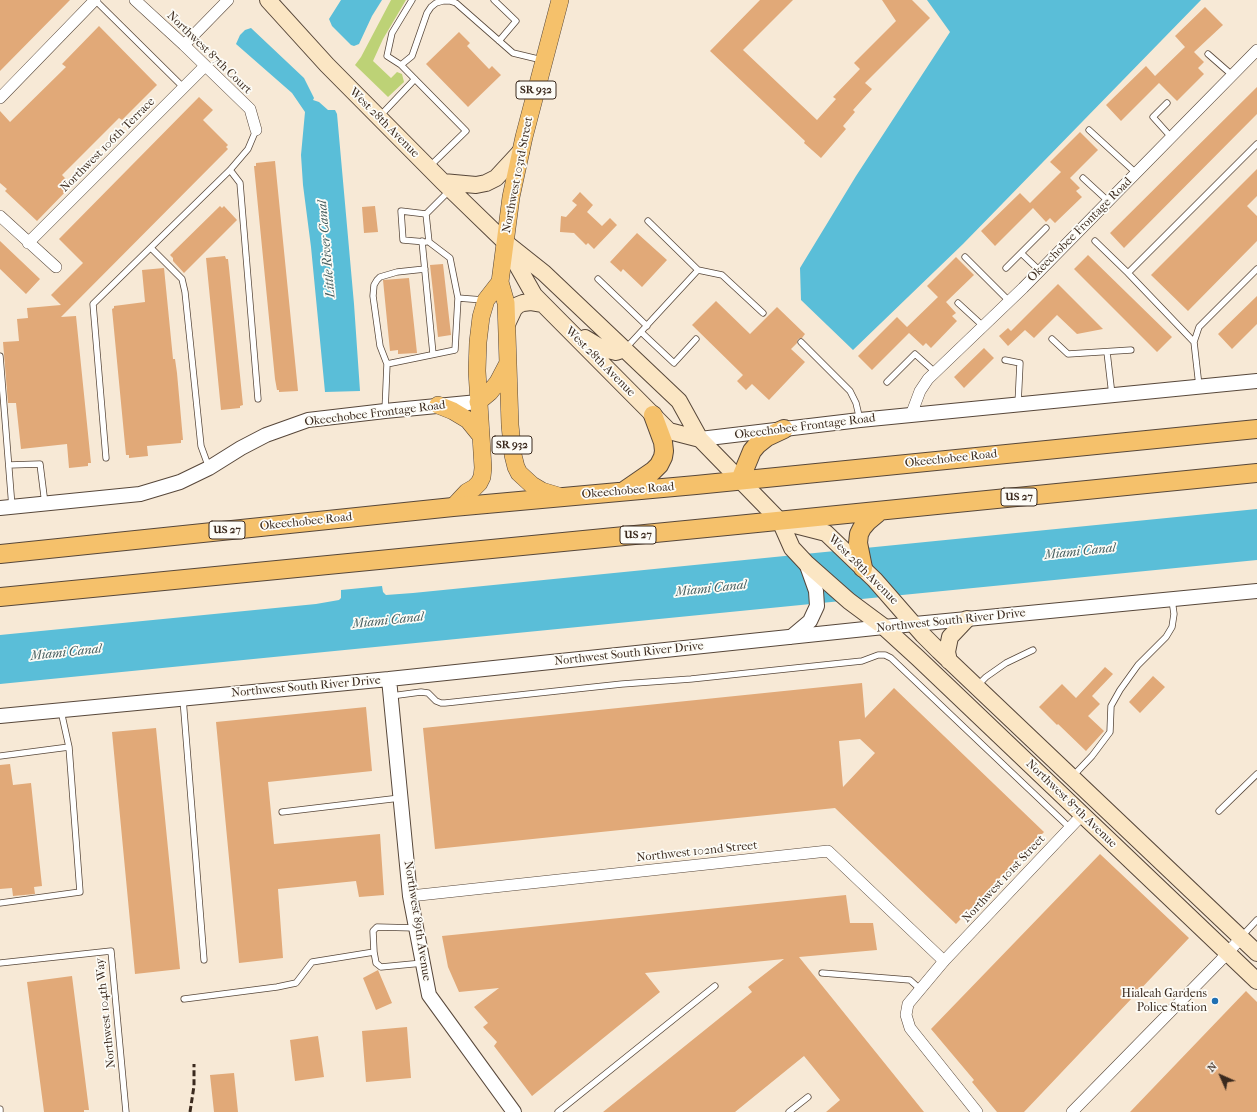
<!DOCTYPE html>
<html>
<head>
<meta charset="utf-8">
<style>
	body { margin:0 }
	#map { position:relative; width:1257px; height:1112px; overflow:hidden; background:#f7e9d6; font-family:"IM FELL French Canon",serif }
	canvas { display:block }
	.north { position:absolute; left:1201px; top:1056px; width:40px; height:40px; -webkit-text-stroke:3px #fdfcf7; paint-order:stroke; rotate:315deg; font-size:11px; font-weight:700; line-height:16px; text-align:center; color:#3b2a1e }
	.north::after { content:''; display:block; margin:auto; width:14px; height:18px; background:#3b2a1e; clip-path:polygon(50% 0,100% 100%,50% 72%,0 100%) }
</style>
</head>
<body>
<div id="map">
<canvas width="1257" height="1112"></canvas>
<div class="north">N</div>
</div>
<script>
const ctx = document.querySelector('canvas').getContext('2d');
ctx.lineJoin = 'round';
function fillPath(path, color) { ctx.fillStyle = color; ctx.fill(path, 'evenodd'); }
const toPath = rows => new Path2D(rows.map(r => 'M' + r).join(''));
function trace(path, color, width, dash) { ctx.strokeStyle = color; ctx.lineWidth = width; ctx.lineCap = dash ? 'butt' : 'round'; ctx.setLineDash(dash || []); ctx.stroke(path); }
function write(font, color, halo, rows, align = 'center') {
  ctx.font = font + ' "IM FELL French Canon",serif'; ctx.lineWidth = 3.5; ctx.setLineDash([]); ctx.textBaseline = 'middle'; ctx.strokeStyle = halo; ctx.fillStyle = color; for (const [text, x, y, turn = 0] of rows) {
    ctx.save(); ctx.translate(x, y); ctx.rotate((+turn || 0) * Math.PI / 180); ctx.textAlign = isNaN(turn) ? turn : align; if (halo) ctx.strokeText(text, 0, 0); ctx.fillText(text, 0, 0); ctx.restore();
  }
}
const green = toPath([
	[391,0,406,0,383,39,373,61,391,78,397,72,402,74,404,82,388,97,355,65,361,57]
]);
const water = toPath([
	[341,0,382,0,372,16,359,44,354,46,351,45,332,26,329,19],
	[927,0,1201,0,963,244,853,350,801,300,800,268,856,176,950,32],
	[251,28,304,78,314,98,313,100,319,102,328,110,335,110,337,114,354,304,360,391,325,392,311,247,303,185,301,155,305,112,292,93,236,44,240,35,245,30],
	[1257,509,1257,560,0,684,0,635,316,604,339,600,341,598,341,590,382,586,383,592,386,595,413,593]
]);
const building = toPath([
	[0,0,70,0,0,71],
	[760,0,793,0,743,50,817,120,836,99,833,97,860,69,854,63,896,21,882,0,912,0,930,18,865,83,872,89,853,110,855,112,843,126,846,129,821,158,804,143,805,141,710,51],
	[1205,7,1223,25,1194,52,1204,62,1198,68,1204,74,1177,101,1159,83,1121,121,1106,105,1146,66,1155,76,1185,47,1175,36],
	[99,26,157,85,122,120,119,118,62,175,72,185,37,221,5,191,7,189,0,183,0,111,10,122,66,67,62,64],
	[459,32,470,43,467,46,489,69,492,66,501,75,468,107,426,64],
	[1257,87,1257,114,1124,248,1110,233],
	[199,97,213,110,203,120,228,145,226,147,228,149,61,317,76,316,91,463,88,463,88,466,69,468,67,444,21,449,16,403,8,403,3,342,19,341,17,319,28,318,27,308,61,305,51,295,83,263,59,239],
	[1080,132,1098,150,1070,178,1080,188,1076,191,1082,197,1055,223,1050,218,1046,222,1033,208,995,246,981,231,1020,193,1030,203,1061,172,1050,162],
	[275,161,298,391,279,392,279,390,277,390,275,379,254,166,256,166,256,163],
	[1257,169,1257,196,1247,206,1257,216,1257,241,1188,311,1151,275],
	[580,192,593,205,587,212,602,226,610,218,617,225,594,249,588,243,586,245,574,233,560,232,561,216,566,217,577,205,572,201],
	[220,206,222,208,224,206,237,220,184,273,173,261,173,258,170,255],
	[375,206,378,232,364,233,362,207],
	[637,233,667,260,642,287,623,269,621,272,610,262],
	[0,241,40,279,26,294,0,269],
	[1088,255,1172,337,1157,352,1074,269],
	[225,256,226,259,228,259,229,268,243,405,240,406,240,408,221,410,206,258],
	[956,257,974,275,946,302,956,313,952,316,957,321,931,348,926,343,923,346,909,333,872,370,858,356,897,317,907,327,938,297,927,286],
	[443,264,451,335,438,337,430,265],
	[164,268,173,359,175,359,177,373,183,440,181,440,181,443,147,446,148,456,129,458,129,455,126,455,112,309,114,308,114,306,145,302,142,270],
	[409,278,417,353,398,354,398,350,390,351,383,280],
	[1058,284,1103,329,1077,334,1057,315,1034,338,1025,330,1008,346,999,336,1008,328,1011,331],
	[1257,296,1257,324,1232,349,1218,334],
	[716,301,750,334,777,307,805,334,802,338,798,339,797,343,791,349,805,362,769,400,752,384,746,390,737,381,743,375,692,325],
	[984,348,994,358,964,388,954,377],
	[1105,667,1113,674,1092,696,1100,704,1088,716,1104,731,1086,751,1058,724,1057,725,1039,707,1062,684,1076,698],
	[1153,676,1165,687,1140,713,1129,702],
	[862,683,865,718,894,688,1044,832,956,924,835,808,435,849,423,728],
	[860,739,875,753,843,787,839,741],
	[366,707,372,771,268,782,274,844,380,834,384,895,359,897,356,881,278,889,283,958,239,963,216,722],
	[156,728,180,969,135,974,112,732],
	[10,764,13,785,31,783,42,886,34,887,35,894,13,896,12,888,0,889,0,765],
	[1100,854,1189,938,1024,1112,997,1112,972,1082,974,1080,931,1029],
	[846,895,850,923,873,923,877,950,799,957,924,1112,826,1112,840,1100,804,1056,735,1112,603,1112,752,992,748,987,784,959,645,973,660,992,532,1096,494,1046,497,1042,483,1027,488,1023,474,1007,499,988,459,992,448,967,442,936],
	[378,970,392,1003,376,1010,363,978],
	[72,976,89,1110,84,1110,84,1112,44,1112,27,982],
	[1246,991,1257,1002,1257,1112,1130,1112],
	[407,1027,411,1078,366,1082,362,1031],
	[318,1036,324,1077,295,1081,290,1040],
	[234,1073,238,1112,214,1112,210,1075]
]);
const service = toPath([
	[95,0,184,88],
	[412,0,392,33,387,56,401,65,412,56,427,13,431,7,436,3,443,1,450,1,456,3,513,53,542,60],
	[494,0,516,21,499,41],
	[1208,54,1232,75],
	[401,65,466,131,429,167],
	[1167,103,1153,117,1171,137],
	[380,116,415,79],
	[1089,130,1136,173],
	[230,170,240,183,258,399],
	[1083,178,1108,201],
	[449,191,426,214,429,242,450,258,458,298],
	[422,241,433,354],
	[1095,241,1128,273,1194,342,1199,386],
	[426,242,403,240,401,211,426,214],
	[151,248,182,279,185,292,201,446,209,468],
	[965,257,1009,301],
	[1006,268,1021,253],
	[698,270,722,275,763,313],
	[1040,271,1021,253,1046,228],
	[1128,273,1257,144],
	[598,279,647,326],
	[958,303,983,326],
	[641,332,674,363,696,339],
	[1052,339,1068,354,1131,350],
	[801,342,850,391,856,403,860,420],
	[1194,342,1199,327,1257,269],
	[626,348,698,270,648,221],
	[1107,352,1112,395],
	[0,356,12,507],
	[1005,360,1020,363,1018,404],
	[387,364,380,346,373,296,374,285,377,280,380,277,397,272,425,269],
	[887,382,915,354,935,372],
	[385,411,387,364,455,350,458,298,483,300],
	[106,458,93,304,230,170,248,149,256,130],
	[9,465,40,464,45,504],
	[977,686,986,677,1006,663,1033,650],
	[391,696,421,692,428,693,436,701,441,703,445,703,622,684,691,679,862,661,878,655,885,655,891,658,1070,828],
	[183,699,204,960],
	[0,756,69,747],
	[1073,776,1092,756,1110,732,1111,706,1120,690,1138,665,1166,637,1172,627,1174,614,1172,600],
	[1219,811,1257,774],
	[282,812,400,798],
	[0,903,80,892,69,747,61,711],
	[1242,936,1257,920],
	[374,952,376,963,381,967,423,963],
	[0,963,111,951,126,1112],
	[822,973,910,980,920,989],
	[184,999,277,987,296,983,312,962,374,952,373,931,377,927,416,928],
	[0,1109,0,1112],
	[558,1112,715,986],
	[789,1112,808,1097]
]);
const minor = toPath([
	[135,0,184,45,250,109,256,130],
	[184,45,228,0],
	[0,98,95,0],
	[0,216,56,267],
	[28,243,205,66],
	[911,415,920,391,928,379,1023,288,1257,50],
	[410,896,828,851,944,961],
	[977,1112,910,1028,906,1015,908,1004,944,961,1082,815],
	[1072,1112,1221,960,1241,938]
]);
const tertiary = toPath([
	[700,439,860,420,1257,381],
	[0,508,140,494,180,482,209,468,241,448,266,435,308,420,385,411,478,402],
	[791,637,810,621,817,606,816,591,806,563],
	[389,679,410,896,429,995,514,1112],
	[0,716,389,679,884,627,1257,591]
]);
const secondary = toPath([
	[268,0,327,65,443,182,505,242,544,273,679,401,700,439,780,521,792,548,806,563,849,601,884,627,918,658,1257,981],
	[443,182,476,185,486,183,496,178,521,151],
	[508,249,534,295,669,431,700,439],
	[507,324,514,309,518,305,523,303,531,302,543,304],
	[585,338,600,347,608,350,616,352,625,349],
	[783,522,826,533,875,580,923,635,939,651,1257,953],
	[949,661,947,652,950,637,967,619]
]);
const primary = toPath([
	[560,0,524,137,511,197,500,282,506,303,510,425,513,455,516,467,519,473,532,485,542,491,562,497],
	[478,402,490,392,498,382,508,363],
	[438,405,453,411,468,420,481,436],
	[453,507,467,492,474,488,479,483,482,477,483,468,477,371,478,342,481,317,486,300,500,282]
]);
const trunk = toPath([
	[740,480,752,451,757,445,767,437,784,429],
	[624,491,653,471,659,465,663,457,664,451,663,442,653,415],
	[0,554,453,507,696,485,1257,429],
	[863,568,858,543,859,534,862,528,868,521,880,511],
	[0,597,737,525,1257,473]
]);
const rail = toPath([
	[190,1112,194,1086,194,1064]
]);
const markers = [
	[1215,1001,4,"#1f6fb2"]
];
const shields = [
	[536,90,40],
	[512,445,40],
	[1019,497,36],
	[227,530,36],
	[638,535,36]
];
const shieldNames = [
	["SR 932",536,90],
	["SR 932",512,445],
	["US 27",1019,497],
	["US 27",227,530],
	["US 27",638,535]
];
const streetNames = [
	["Northwest 87th Court",209,53,44],
	["West 28th Avenue",384,123,45],
	["Northwest 106th Terrace",108,145,-45],
	["Northwest 103rd Street",518,175,-79],
	["Okeechobee Frontage Road",1080,230,-45],
	["West 28th Avenue",600,362,45],
	["Okeechobee Frontage Road",375,414,-7],
	["Okeechobee Frontage Road",805,427,-7],
	["Okeechobee Road",951,459,-6],
	["Okeechobee Road",628,491,-5],
	["Okeechobee Road",306,522,-6],
	["West 28th Avenue",863,570,45],
	["Northwest South River Drive",951,621,-6],
	["Northwest South River Drive",629,654,-6],
	["Northwest South River Drive",306,687,-5],
	["Northwest 87th Avenue",1071,804,44],
	["Northwest 102nd Street",697,852,-6],
	["Northwest 101st Street",1004,879,-47],
	["Northwest 89th Avenue",417,921,81],
	["Northwest 104th Way",106,1013,-96]
];
const poiNames = [
	["Hialeah Gardens",1207,994],
	["Police Station",1207,1008]
];
const waterNames = [
	["Little River Canal",327,249,-95],
	["Miami Canal",1080,552,-6],
	["Miami Canal",711,589,-6],
	["Miami Canal",388,621,-6],
	["Miami Canal",66,653,-6]
];
fillPath(green, '#bdd276');
fillPath(water, '#5abed8');
fillPath(building, '#e1a978');
trace(service, '#57473a', 7);
trace(minor, '#57473a', 12);
trace(tertiary, '#57473a', 16);
trace(secondary, '#57473a', 18);
trace(primary, '#57473a', 18);
trace(trunk, '#57473a', 20);
trace(service, '#fff', 5.5);
trace(minor, '#fff', 11);
trace(tertiary, '#fff', 14);
trace(secondary, '#fbe6c4', 16);
trace(primary, '#f5c16b', 17);
trace(trunk, '#f5c16b', 18);
trace(rail, '#3b2a1e', 3, [6, 3]);
for (const [x, y, r, color] of markers) { const dot = new Path2D(); dot.arc(x, y, r, 0, 2 * Math.PI); ctx.fillStyle = color; ctx.fill(dot); trace(dot, '#fdfcf7', 1.5); }
for (const [x, y, w] of shields) { const box = new Path2D(); box.roundRect(x - w / 2, y - 9, w, 18, 3); ctx.fillStyle = '#fdfcf7'; ctx.fill(box); trace(box, '#3b2a1e', 1); }
write('bold 11px', '#3b2a1e', null, shieldNames);
write('12px', '#3b2a1e', '#fdfcf7', streetNames);
write('12px', '#3b2a1e', '#fdfcf7', poiNames, 'right');
write('italic 13px', '#465e5f', '#fdfcf7', waterNames);
</script>
</body>
</html>
